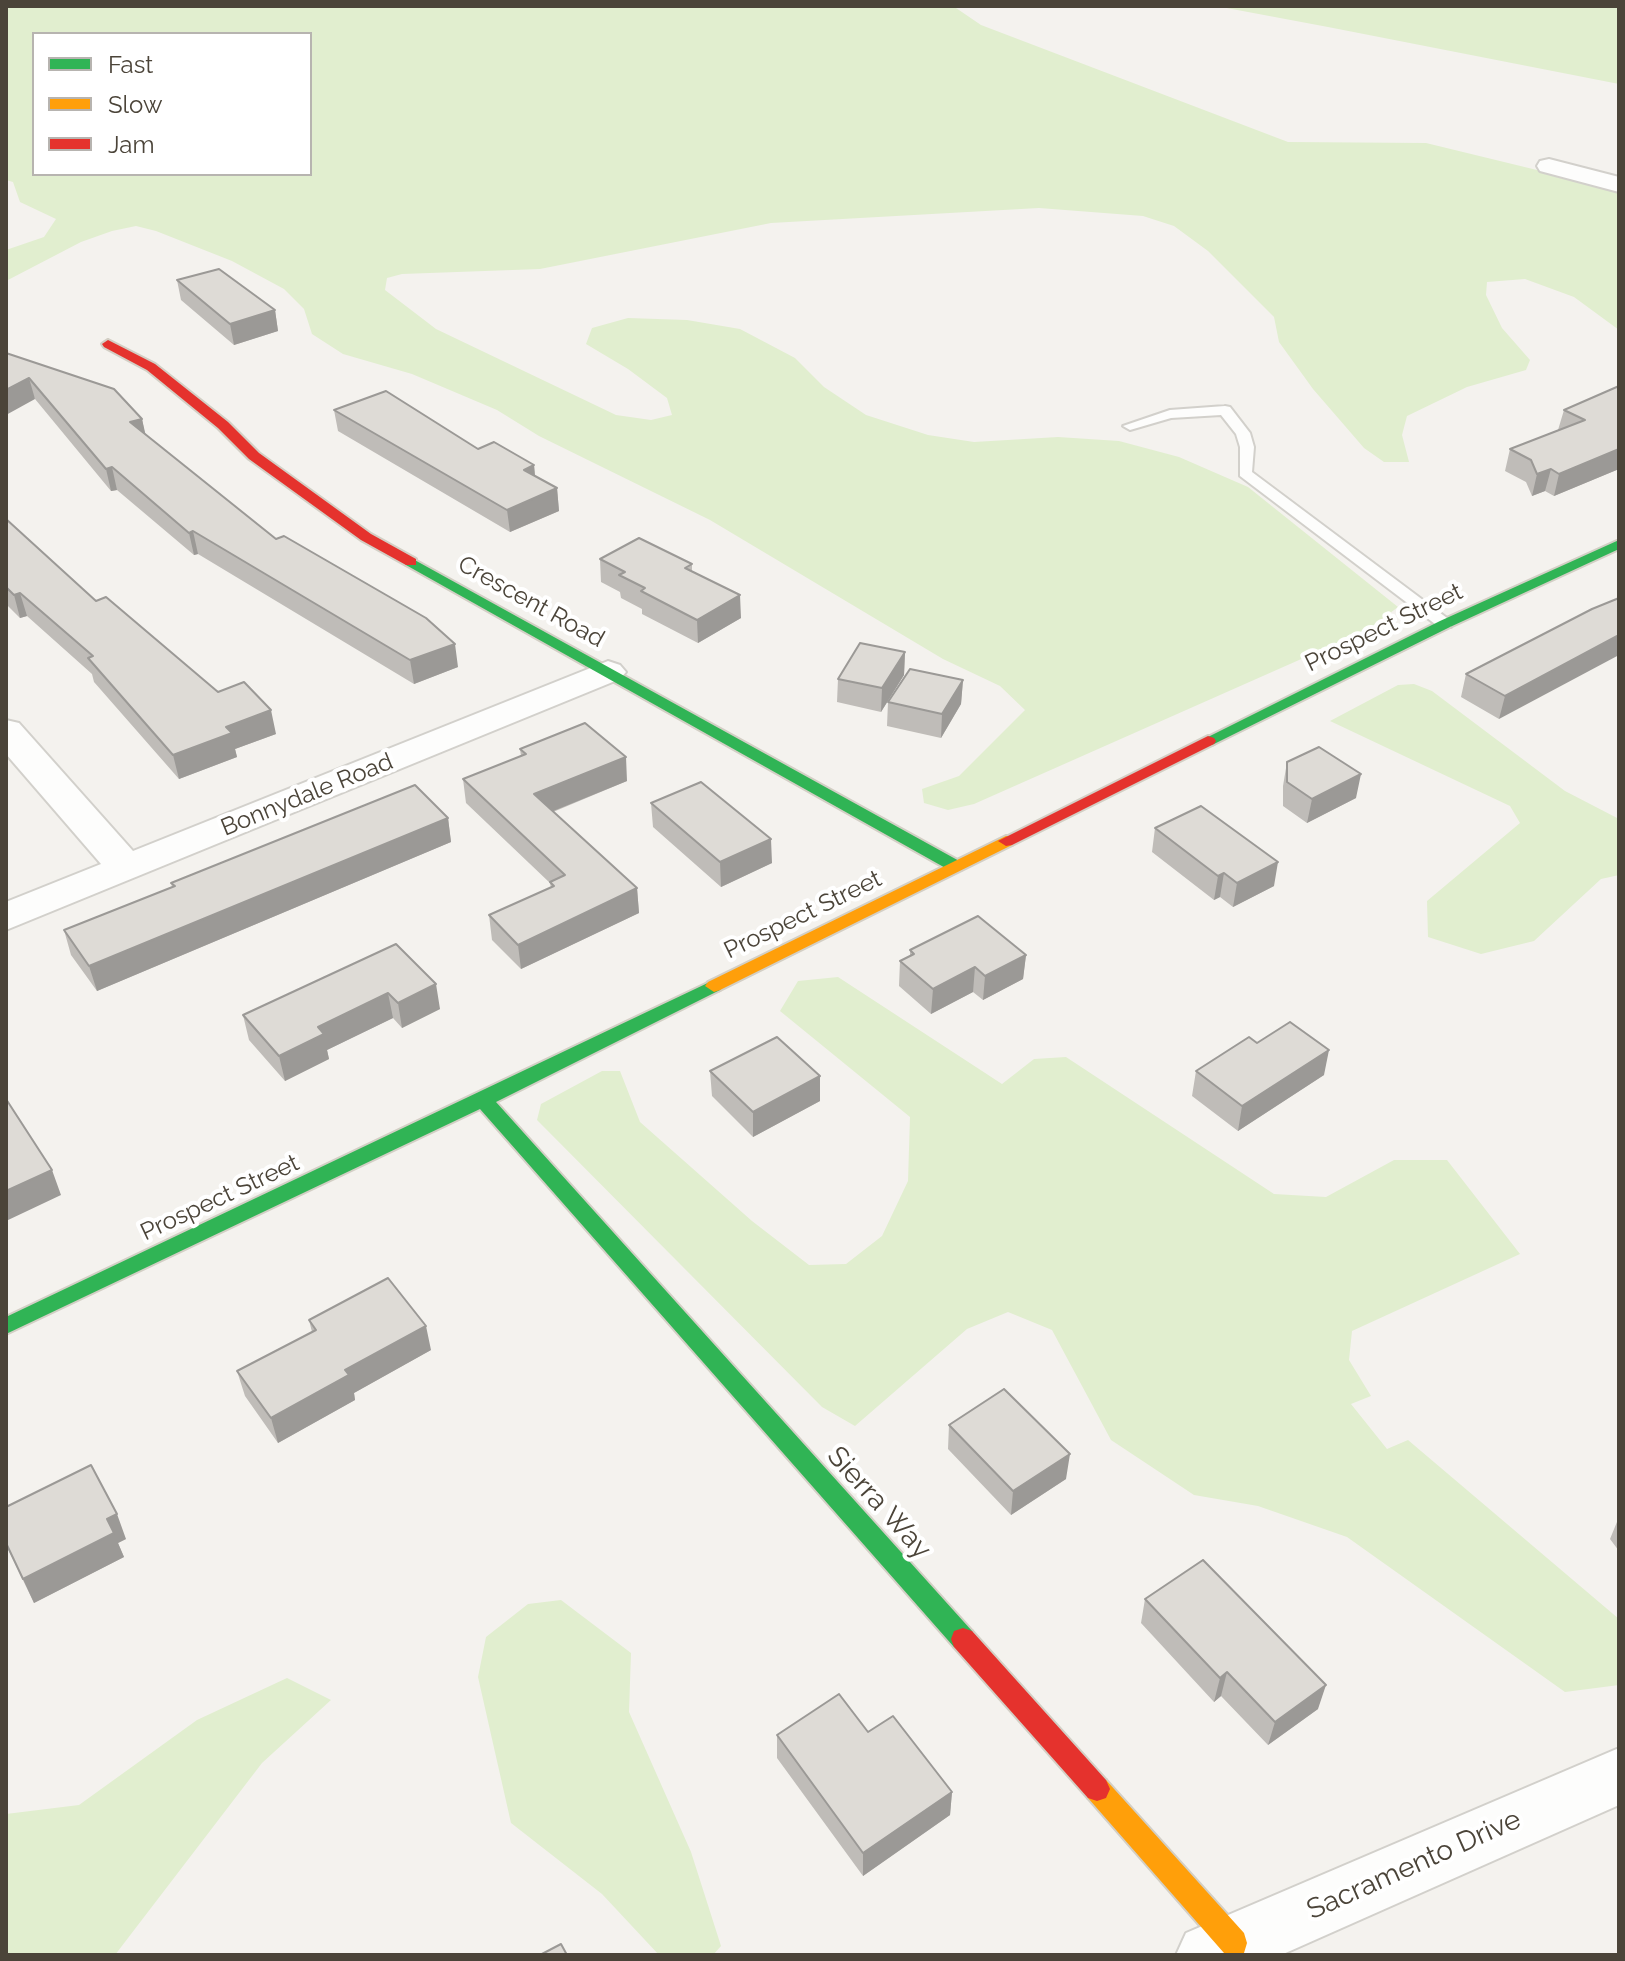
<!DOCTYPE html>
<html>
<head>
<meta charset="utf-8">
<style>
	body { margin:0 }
	#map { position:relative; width:1625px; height:1961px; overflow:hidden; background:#f4f2ee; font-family:Raleway,sans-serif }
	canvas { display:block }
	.frame { position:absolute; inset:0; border:8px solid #4b4439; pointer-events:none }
	.legend { position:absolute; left:32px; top:32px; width:280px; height:144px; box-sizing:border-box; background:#fff; border:2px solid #b7b4b0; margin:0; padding:10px 14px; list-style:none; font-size:24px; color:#4b4439 }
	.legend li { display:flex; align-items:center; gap:16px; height:40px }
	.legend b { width:40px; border:2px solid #b7b4b0 }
</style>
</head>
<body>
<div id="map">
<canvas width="1625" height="1961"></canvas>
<div class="frame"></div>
<ul class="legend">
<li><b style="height:10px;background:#30b455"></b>Fast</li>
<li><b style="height:10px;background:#ff9f0a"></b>Slow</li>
<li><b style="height:10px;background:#e5322d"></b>Jam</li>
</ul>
</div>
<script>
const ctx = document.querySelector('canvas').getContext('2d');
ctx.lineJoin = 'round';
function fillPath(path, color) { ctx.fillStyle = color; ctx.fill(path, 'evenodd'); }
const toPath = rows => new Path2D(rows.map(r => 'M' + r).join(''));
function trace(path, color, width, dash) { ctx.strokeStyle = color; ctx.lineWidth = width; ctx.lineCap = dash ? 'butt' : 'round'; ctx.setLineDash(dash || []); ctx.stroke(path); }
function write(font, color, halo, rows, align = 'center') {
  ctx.font = font + ' Raleway,sans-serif'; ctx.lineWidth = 8; ctx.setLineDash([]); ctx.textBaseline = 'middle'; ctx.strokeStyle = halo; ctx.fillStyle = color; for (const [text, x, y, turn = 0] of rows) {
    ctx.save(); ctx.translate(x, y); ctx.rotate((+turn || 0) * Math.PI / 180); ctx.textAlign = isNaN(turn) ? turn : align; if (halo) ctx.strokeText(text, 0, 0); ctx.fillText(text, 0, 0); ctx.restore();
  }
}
const green = toPath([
	[6,6,960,6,956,8,981,25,1288,142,1426,143,1619,190,1619,330,1574,297,1525,279,1487,282,1486,295,1502,328,1530,360,1526,370,1467,387,1407,416,1402,435,1409,462,1384,462,1364,448,1313,389,1279,342,1274,317,1208,251,1174,226,1143,216,1039,208,771,223,540,269,402,274,387,278,385,290,436,329,616,415,651,420,672,415,667,398,628,369,586,344,592,328,628,318,687,320,740,329,795,358,824,387,866,415,928,435,974,442,1058,437,1119,441,1179,457,1248,487,1398,607,1369,629,974,804,948,810,924,803,922,789,959,776,1025,710,1000,686,943,659,710,520,539,436,497,410,412,374,343,354,312,334,304,309,284,289,232,261,156,231,136,226,112,231,81,242,6,281,6,250,44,237,56,219,20,202,13,182,6,180],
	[34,34,310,34,310,174,34,174],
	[1216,6,1619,6,1619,84,1328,27],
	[1414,684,1432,691,1565,791,1619,819,1619,875,1601,879,1534,941,1481,954,1428,937,1427,901,1520,823,1510,806,1330,721,1398,685],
	[838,977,1002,1084,1034,1059,1066,1057,1274,1194,1326,1197,1394,1160,1447,1160,1520,1254,1352,1331,1349,1360,1371,1396,1351,1404,1387,1449,1408,1440,1619,1619,1619,1685,1565,1692,1347,1537,1258,1506,1194,1495,1111,1440,1052,1330,1008,1312,967,1329,855,1426,822,1407,537,1120,541,1104,602,1071,620,1071,640,1122,752,1221,809,1265,846,1264,882,1236,908,1181,910,1117,780,1011,798,981],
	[561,1600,631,1653,629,1712,691,1852,721,1946,713,1955,659,1955,602,1894,511,1823,478,1677,486,1637,528,1604],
	[287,1678,331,1700,262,1763,115,1955,6,1955,6,1814,79,1805,197,1720]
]);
const lane = toPath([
	[1225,406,1230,407,1250,433,1254,447,1252,472,1451,621,1451,627,1439,627,1240,476,1240,447,1236,434,1221,415,1171,418,1130,430,1123,426,1170,410,1225,406]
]);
const street = toPath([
	[1549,159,1619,177,1619,192,1540,171,1537,166,1540,161,1549,159],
	[608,661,620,665,626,672,620,679,6,930,6,902,101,864,6,754,6,720,19,723,133,851,608,661],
	[1619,1748,1619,1805,1281,1955,1176,1955,1186,1933,1619,1748]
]);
const fast = toPath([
	[1619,540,1619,549,1450,627,1214,744,1208,746,1200,741,1440,621,1619,540],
	[411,558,961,862,963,866,961,870,949,870,406,565,404,562,411,558],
	[714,980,723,986,720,990,496,1102,972,1631,975,1639,972,1647,963,1650,954,1647,480,1109,6,1334,6,1317,714,980]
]);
const slow = toPath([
	[1006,836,1012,837,1014,841,1012,845,720,990,714,992,705,986,708,982,1006,836],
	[1097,1777,1106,1780,1244,1933,1247,1943,1244,1953,1238,1955,1224,1953,1088,1798,1084,1789,1088,1780,1097,1777]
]);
const jam = toPath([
	[108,340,155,364,228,422,259,453,371,534,416,559,416,565,406,565,361,540,249,459,218,428,147,370,104,347,102,344,108,340],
	[1208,736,1214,738,1216,741,1214,744,1012,845,1006,846,998,841,1208,736],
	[963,1628,972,1631,1106,1780,1110,1789,1106,1798,1097,1801,1088,1798,954,1647,951,1639,954,1631,963,1628]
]);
const wall = toPath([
	[177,280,275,310,278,331,234,345,181,300],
	[6,353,142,419,145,435,276,539,458,667,414,684,198,554,194,555,117,490,111,491,35,399],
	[1619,386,1619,469,1554,496,1545,491,1532,496,1526,482,1505,471,1510,449,1558,430,1564,410],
	[334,410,534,465,535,476,557,488,559,511,510,532,338,431],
	[6,519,96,601,276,734,235,749,237,757,179,779,94,682,92,674,27,616,20,618,6,604],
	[600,559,692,564,692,571,741,618,698,643,642,614,642,609,621,598,620,592,601,582],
	[1592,609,1499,719,1461,697,1466,674],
	[905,652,904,675,881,712,837,702,838,679],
	[963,680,961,704,941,738,887,726,888,702],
	[520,749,627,781,553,812,637,888,639,913,521,969,492,940,489,915,551,888,550,883,466,803,463,779,521,756],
	[1287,762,1356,798,1307,823,1283,806,1283,786],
	[651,803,772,863,721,887,653,827],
	[448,818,451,842,97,991,71,955,64,930,172,887,171,883],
	[1155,828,1274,886,1233,907,1220,897,1214,900,1152,852],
	[396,944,440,1009,402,1028,393,1018,327,1050,329,1059,285,1081,249,1040,243,1015],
	[910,950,1026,955,1023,979,983,1000,973,992,931,1014,899,986,900,961,910,956],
	[1257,1043,1324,1075,1238,1131,1192,1096,1196,1071],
	[710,1071,820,1101,753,1137,712,1096],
	[309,1320,431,1350,354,1393,355,1400,278,1443,245,1396,237,1371,312,1332],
	[949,1425,1066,1479,1011,1515,948,1449],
	[6,1507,126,1539,118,1543,124,1557,34,1603,6,1545],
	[1619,1517,1619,1551,1610,1539],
	[1145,1599,1318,1709,1268,1745,1221,1696,1214,1702,1141,1623],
	[868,1732,952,1792,950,1815,863,1876,777,1758,777,1735]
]);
const shadedWall = toPath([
	[275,310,278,331,234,345,230,324],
	[29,378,35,399,6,415,6,390],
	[142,419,147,441,130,422],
	[1619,449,1619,469,1554,496,1559,474],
	[534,465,536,488,524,470],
	[112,467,117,490,111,491,106,469],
	[1551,469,1545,491,1532,496,1537,474],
	[557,488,559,511,510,532,507,510],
	[193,531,198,554,194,555,189,533],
	[20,593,27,616,20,618,14,595],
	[740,595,741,618,698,643,697,620],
	[1619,635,1619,655,1499,719,1505,696],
	[455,644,458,667,414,684,410,660],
	[905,652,904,675,881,712,882,688],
	[963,680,961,704,941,738,942,714],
	[271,710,276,734,235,749,237,757,179,779,173,755,226,727],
	[626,757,627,781,536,818,534,794],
	[1361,774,1356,798,1307,823,1312,799],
	[448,818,451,842,97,991,89,966],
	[771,839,772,863,721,887,720,862],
	[1278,862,1274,886,1233,907,1237,883],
	[1224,873,1220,897,1214,900,1218,876],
	[637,888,639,913,521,969,518,945],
	[1026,955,1023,979,983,1000,985,976],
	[975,967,973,992,931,1014,933,989],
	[436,984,440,1009,402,1028,398,1003],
	[388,993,393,1018,327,1050,329,1059,285,1081,279,1056,318,1027],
	[1329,1050,1324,1075,1238,1131,1242,1106],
	[820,1076,820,1101,753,1137,753,1112],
	[52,1170,61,1195,6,1221,6,1191],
	[426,1326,431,1350,354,1393,355,1400,278,1443,271,1418,345,1370],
	[1070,1454,1066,1479,1011,1515,1013,1491],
	[117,1514,126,1539,118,1543,124,1557,34,1603,23,1579,107,1519],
	[1227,1672,1221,1696,1214,1702,1220,1678],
	[1326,1685,1318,1709,1268,1745,1275,1722],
	[952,1792,950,1815,863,1876,863,1853]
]);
const building = toPath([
	[219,269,275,310,230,324,177,280,219,269],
	[6,353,114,389,142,419,130,422,276,539,284,536,426,618,455,644,410,660,193,531,189,533,112,467,106,469,29,378,6,390,6,353],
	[1619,386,1619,449,1559,474,1551,469,1537,474,1531,460,1510,449,1585,420,1564,410,1619,386],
	[386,391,478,449,494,442,534,465,524,470,557,488,507,510,334,410,386,391],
	[6,519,96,601,106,597,218,692,244,682,271,710,226,727,232,733,173,755,88,658,93,656,20,593,14,595,6,587,6,519],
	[639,538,692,564,685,568,740,595,697,620,641,591,645,588,619,575,625,572,600,559,639,538],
	[1619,598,1619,635,1505,696,1466,674,1592,609,1619,598],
	[860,643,905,652,882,688,838,679,860,643],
	[910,669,963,680,942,714,888,702,910,669],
	[585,723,626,757,534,794,637,888,518,945,489,915,554,886,550,882,565,875,463,779,526,754,520,749,585,723],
	[1319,747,1361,774,1312,799,1287,782,1287,762,1319,747],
	[701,782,771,839,720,862,651,803,701,782],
	[415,785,448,818,89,966,64,930,175,886,171,883,415,785],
	[1201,806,1278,862,1237,883,1224,873,1218,876,1155,828,1201,806],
	[978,916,1026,955,985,976,975,967,933,989,900,961,914,954,910,950,978,916],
	[396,944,436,984,398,1003,388,993,318,1027,324,1034,279,1056,243,1015,396,944],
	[1290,1022,1329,1050,1242,1106,1196,1071,1249,1037,1257,1043,1290,1022],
	[777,1037,820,1076,753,1112,710,1071,777,1037],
	[6,1099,52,1170,6,1191,6,1099],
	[388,1278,426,1326,345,1370,349,1375,271,1418,237,1371,316,1330,309,1320,388,1278],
	[1004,1389,1070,1454,1013,1491,949,1425,1004,1389],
	[91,1465,117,1514,107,1519,114,1533,23,1579,6,1543,6,1507,91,1465],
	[1203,1560,1326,1685,1275,1722,1227,1672,1220,1678,1145,1599,1203,1560],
	[839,1694,868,1732,893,1716,952,1792,863,1853,777,1735,839,1694],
	[561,1944,567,1955,540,1955,561,1944]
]);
const streetNames = [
	["Crescent Road",531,602,29],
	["Prospect Street",1384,628,-26],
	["Bonnydale Road",307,795,-22],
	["Prospect Street",803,915,-26],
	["Prospect Street",220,1198,-25]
];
const nearStreetnames = [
	["Sierra Way",879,1503,48],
	["Sacramento Drive",1414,1865,-24]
];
fillPath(green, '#e1eecf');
trace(lane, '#d2d0cb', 4);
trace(street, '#d2d0cb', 4);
trace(fast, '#d3cfc5', 4);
trace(slow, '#d3cfc5', 4);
trace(jam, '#d3cfc5', 4);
fillPath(lane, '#fdfdfc');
fillPath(street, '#fdfdfc');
fillPath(fast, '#30b455');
fillPath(slow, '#ff9f0a');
fillPath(jam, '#e5322d');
fillPath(wall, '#bfbcb8');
fillPath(shadedWall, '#9b9996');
fillPath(building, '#dedbd6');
trace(building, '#9b9996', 2);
write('24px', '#4b4439', '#fff', streetNames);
write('28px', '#4b4439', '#fff', nearStreetnames);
</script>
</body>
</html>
